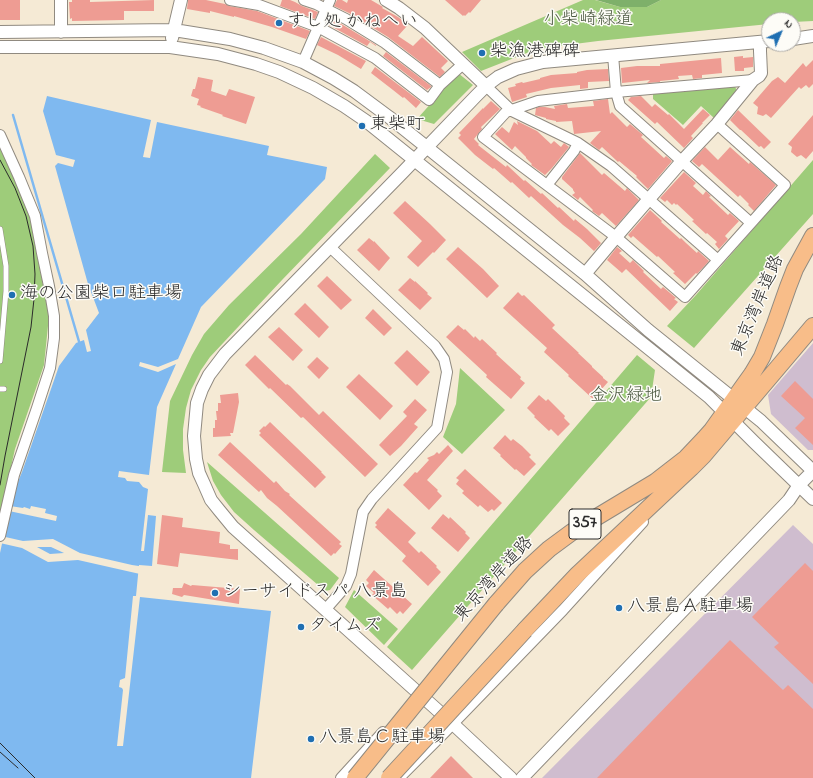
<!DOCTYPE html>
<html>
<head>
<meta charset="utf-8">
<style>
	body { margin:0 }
	#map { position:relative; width:813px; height:778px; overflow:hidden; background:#f5ead5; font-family:"Indie Flower",sans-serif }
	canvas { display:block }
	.north { position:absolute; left:761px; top:12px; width:40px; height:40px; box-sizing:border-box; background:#fdfcf7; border:1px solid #a9a8a5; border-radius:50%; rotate:44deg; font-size:11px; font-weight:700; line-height:16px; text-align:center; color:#2b2b2b }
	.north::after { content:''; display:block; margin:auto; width:14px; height:18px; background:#1f6fb2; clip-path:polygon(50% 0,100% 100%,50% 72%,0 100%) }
</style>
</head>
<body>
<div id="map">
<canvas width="813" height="778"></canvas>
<div class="north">N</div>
</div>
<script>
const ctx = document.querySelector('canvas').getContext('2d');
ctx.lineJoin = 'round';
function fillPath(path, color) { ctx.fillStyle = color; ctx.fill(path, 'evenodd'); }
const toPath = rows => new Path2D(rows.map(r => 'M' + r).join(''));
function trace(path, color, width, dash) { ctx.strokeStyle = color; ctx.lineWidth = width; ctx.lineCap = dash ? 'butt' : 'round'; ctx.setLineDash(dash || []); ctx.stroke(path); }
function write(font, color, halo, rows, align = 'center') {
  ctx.font = font + ' "Indie Flower","Klee One",sans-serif'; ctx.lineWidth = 3; ctx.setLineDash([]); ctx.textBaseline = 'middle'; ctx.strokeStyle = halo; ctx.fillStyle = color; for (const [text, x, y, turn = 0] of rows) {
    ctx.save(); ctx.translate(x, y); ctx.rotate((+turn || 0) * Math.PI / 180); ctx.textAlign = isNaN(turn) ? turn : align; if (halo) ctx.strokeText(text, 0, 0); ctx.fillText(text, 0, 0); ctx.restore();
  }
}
const industrial = toPath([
	[813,343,813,450,808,450,771,414,768,395],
	[793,525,813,544,813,778,542,778]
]);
const green = toPath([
	[583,0,595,0,620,7,647,7,661,0,813,0,813,21,793,22,793,20,769,20,769,24,598,41,551,47,532,51,481,71,462,52],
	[458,73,473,85,434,124,417,119],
	[735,86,738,95,714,118,701,106,683,125,653,99,653,93],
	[0,146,30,216,49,316,44,365,15,449,0,516],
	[375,154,390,168,282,280,210,357,201,370,191,390,186,408,183,429,183,450,186,473,162,472,170,401,192,355,204,334,229,305,301,234],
	[813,160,813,214,694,348,667,326,696,295],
	[637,355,655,370,651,397,412,670,387,647],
	[460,368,505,410,462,454,443,437,456,404],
	[207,462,339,578,330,590,325,591,254,530,234,512,221,495,213,481],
	[354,590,398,629,384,645,345,607]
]);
const forest = toPath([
	[596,0,661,0,647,7,620,7]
]);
const water = toPath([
	[47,96,151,120,143,157,150,158,157,122,269,146,267,155,327,167,325,179,201,307,178,359,158,367,140,362,139,366,158,372,176,364,157,407,149,475,119,471,118,477,125,478,127,481,139,482,143,487,148,489,141,551,144,551,148,515,156,516,152,566,139,565,136,596,133,596,125,678,120,680,119,687,122,688,123,690,117,746,123,746,140,597,271,611,251,778,0,778,0,553,9,511,56,521,57,516,45,513,46,509,31,506,30,509,24,507,23,508,10,506,11,499,22,472,59,366,76,343,84,340,87,352,91,351,86,330,99,313,88,284,55,166,58,163,73,167,75,160,56,155,43,111]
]);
const pier = toPath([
	[1,536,23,541,53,539,80,553,132,565,152,568,141,567,140,574,78,560,48,562,22,548,0,543],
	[37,547,51,547,64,553,50,554]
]);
const stream = toPath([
	[13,115,80,345]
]);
const building = toPath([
	[0,0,20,0,20,20,0,20],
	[72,0,90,0,90,2,154,0,154,11,124,11,124,20,72,21,72,18,70,19,69,2,72,2],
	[188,0,206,0,225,4,229,6,257,11,310,31,306,39,272,27,234,16,234,17,210,11,210,13,187,9],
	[282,0,290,0,295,2,302,6,318,12,315,19,280,6],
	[337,0,342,0,347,3,348,0,371,0,383,7,382,8,398,17,406,23,405,24,407,26,398,36,413,46,422,37,448,61,441,68,445,72,440,77,388,37,349,13,334,6],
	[445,0,481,0,470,13,469,12,465,16,464,15,463,16],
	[329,18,343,25,376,45,376,46,370,42,367,46,327,24],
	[321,37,366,61,361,69,338,55,317,45],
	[386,52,431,86,431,87,427,90,383,56],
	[743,56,743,58,753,57,753,67,744,68,744,71,735,71,734,57],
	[721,58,722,73,702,75,702,78,693,79,692,75,678,76,679,79,660,81,660,82,647,83,650,80,622,83,621,68,637,66,660,66,660,64],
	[813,60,813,84,809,88,806,85,801,89,799,87,771,118,766,114,763,116,757,114,758,107,753,103,772,81,778,77,785,83,803,63,806,67],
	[375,67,421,102,416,108,404,97,403,98,393,90,371,73],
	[608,69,609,81,588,82,588,88,580,89,580,85,551,88,526,94,527,97,512,102,508,88,516,86,515,84,522,82,523,83,540,79,540,78,551,75,577,73,577,72,587,70],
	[198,77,213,80,211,91,226,96,229,89,255,97,246,124,222,116,223,115,200,107,201,106,197,105,199,99,191,96,193,89,195,89],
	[641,96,652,107,655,104,668,115,669,114,684,129,703,109,710,115,702,123,703,123,691,136,693,138,684,148,657,122,655,124,628,100,631,97],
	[608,99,610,114,612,112,627,127,630,124,643,135,641,137,664,158,666,156,672,161,648,189,636,177,637,176,619,161,618,162,602,147,599,150,590,143,601,131,574,134,572,121,556,122,556,121,546,119,546,118,535,115,536,108,539,107,545,107,555,109,554,106,567,104,568,108,594,106,593,101],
	[491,101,500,109,481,127,482,129,474,139,479,144,478,145,506,167,507,165,524,181,525,180,541,194,542,193,558,208,559,207,574,221,575,219,587,229,601,243,596,249,594,251,580,238,563,225,531,196,529,198,512,182,511,183,494,168,493,169,475,155,458,138,461,135,459,133,483,108,483,109],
	[738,110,771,142,764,149,761,146,759,147,741,130,740,130,730,120],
	[813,115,813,151,806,159,801,155,797,157,791,152,792,147,788,144],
	[517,121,537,131,551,144,554,141,561,147,564,143,569,147,552,168,545,175,531,165,532,164,526,158,526,157,515,146,512,150,495,134,502,127,509,133,514,122,518,125],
	[705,147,718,160,730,147,749,164,750,162,776,185,754,211,748,205,749,204,740,195,738,197,702,164,699,167,692,161],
	[580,153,602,175,604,173,625,191,627,188,639,200,616,226,602,213,599,216,592,211,593,210,580,197,578,200,572,195,575,193,573,190,573,189,562,179,562,177],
	[684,172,696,183,693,186,703,195,706,191,711,196,709,197,728,215,730,213,739,221,725,236,728,239,719,249,715,244,717,242,707,233,706,234,692,221,694,220,677,204,676,205,674,203,672,205,667,200,665,202,660,198],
	[405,201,430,224,446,240,434,253,433,252,418,267,407,257,422,241,393,213],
	[650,210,662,221,661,222,680,239,681,238,686,243,697,253,698,251,709,261,697,274,696,273,685,284,673,273,675,272,658,256,657,257,633,236,631,238,628,235],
	[369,238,374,242,374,241,390,258,379,271,357,250],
	[458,247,483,269,499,286,487,298,446,259],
	[617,247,622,251,619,253,630,263,633,260,644,271,643,272,661,289,663,287,676,298,674,299,678,302,670,311,626,269,622,273,607,260],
	[327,276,352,300,341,310,317,286],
	[410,278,415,282,415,281,428,293,427,294,432,298,420,310,398,290],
	[518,292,522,296,524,295,550,320,555,325,552,328,579,353,578,353,592,366,592,367,603,377,603,378,608,382,593,399,568,376,569,375,544,352,547,348,503,308],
	[305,303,329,327,319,338,294,314],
	[373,309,392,328,384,336,365,318],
	[458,325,464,330,465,329,474,338,475,336,480,341,482,339,497,353,496,354,521,377,520,379,525,383,511,399,486,377,487,375,446,337],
	[279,327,303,350,293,361,268,337],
	[407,350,430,372,417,386,394,363],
	[255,355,286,385,287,384,290,386,319,415,323,411,378,464,365,477,303,417,301,418,270,388,269,389,245,365],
	[317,357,329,368,319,379,307,367],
	[359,374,393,406,380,420,346,387],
	[795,381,813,399,813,445,795,428,805,418,781,396],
	[238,393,239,402,233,433,230,433,231,436,213,437,213,428,215,428,215,420,217,420,216,411,218,411,218,403,221,403,220,395],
	[539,395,546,401,548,399,565,416,564,418,570,424,558,436,551,429,549,431,534,417,535,416,527,408],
	[415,399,427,410,414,424,418,427,401,446,390,456,379,445,407,416,403,412],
	[270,422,322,472,321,472,326,477,315,488,259,435,261,433,259,431,264,426,265,427],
	[505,435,511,441,513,439,522,446,531,455,529,457,536,464,524,476,516,469,515,470,500,456,501,455,493,448],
	[230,442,274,483,276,481,285,491,290,494,289,495,341,542,339,544,342,546,335,554,334,553,331,556,277,506,267,498,261,490,259,492,218,455],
	[448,445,453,451,427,480,438,490,437,491,442,496,429,510,403,485,415,472,417,473,429,460,427,458,434,455,437,452,439,454],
	[465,469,502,503,494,511,492,509,488,512,480,505,478,507,462,493,464,491,456,484,459,480,456,478],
	[388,508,416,533,408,542,419,553,421,551,437,566,436,567,441,572,428,586,402,561,406,556,375,527,377,525,375,523],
	[443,514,449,519,450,517,466,532,465,533,470,538,458,552,431,528],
	[162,515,183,518,182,527,220,532,219,543,230,545,230,549,238,549,238,560,180,553,178,567,157,564],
	[805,563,813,571,813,684,774,647,779,643,752,617],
	[374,570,412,604,403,614,400,611,397,614,390,607,388,609,372,595,374,593,366,586,369,583,366,580],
	[184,583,191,586,192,585,240,589,239,604,184,595,182,597,172,594,173,588,182,588],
	[730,640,783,690,788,685,813,709,813,778,597,778],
	[451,756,473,778,430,778]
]);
const service = toPath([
	[0,229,6,266,6,291,0,361],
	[0,389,4,389]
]);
const minor = toPath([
	[230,0,259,5,318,27,375,58,429,100,440,85,463,64],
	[304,0,316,4,346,19,385,43,440,85],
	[613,55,616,92,620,106,751,223],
	[303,62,330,0],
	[486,86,512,111,578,143,611,166,718,260],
	[717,124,785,185,685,297,616,237,483,137,506,112,538,101,616,92,753,80],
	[0,135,19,177,35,216,42,253,49,286,54,316,54,338,50,368,37,408,14,475,0,536],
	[547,185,574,151,578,143],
	[325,610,346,586,351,574,363,512,372,499,437,428,447,372,444,359,435,346,330,247],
	[402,775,443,734,563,610,643,522],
	[341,778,383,732]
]);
const tertiary = toPath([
	[386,0,399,8,425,28,486,86],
	[0,32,174,30,230,39,264,48,303,62,333,78,354,91,389,117,585,274,648,330,761,421,813,471],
	[61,32,61,0],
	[172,38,181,0],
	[793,39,813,36],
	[0,47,170,47,218,54,256,64,279,72,313,88,344,106,366,121,709,397,754,442,813,499],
	[585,274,616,237,682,161,717,124,753,80,759,76,761,73,760,51,760,42],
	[511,778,453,724,233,527,219,510,211,500,204,484,199,473,196,459,194,436,197,403,202,389,209,375,225,354,404,171,476,96,486,86,498,77,516,69,543,62,769,41],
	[522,778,789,500,799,485,813,471]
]);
const trunk = toPath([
	[496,604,525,571,549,549,572,532,655,482,686,458,704,439,712,430,752,374,762,357,775,324,788,287,795,269,813,236],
	[525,630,578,574,691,468,703,456,813,326]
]);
const tram = toPath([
	[0,160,15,188,26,216,33,246,35,274,34,299,31,327,5,456,0,485],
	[0,743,35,778],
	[0,752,18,768]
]);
const trunkBridge = toPath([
	[355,778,496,604],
	[389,778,525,630]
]);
const markers = [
	[279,23,4,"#1f6fb2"],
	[482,53,4,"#1f6fb2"],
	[362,126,4,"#1f6fb2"],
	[12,295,4,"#1f6fb2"],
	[215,593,4,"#1f6fb2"],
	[619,608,4,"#1f6fb2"],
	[301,627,4,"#1f6fb2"],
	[311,739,4,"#1f6fb2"]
];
const shields = [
	[585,524,32]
];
const shieldNames = [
	["357",585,524]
];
const parkNames = [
	["小柴崎緑道",588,21],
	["金沢緑地",626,397]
];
const poiNames = [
	["すし処 かねへい",287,23],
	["柴漁港碑碑",490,53],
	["東柴町",370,126],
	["海の公園柴口駐車場",20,295],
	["シーサイドスパ 八景島",223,593],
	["八景島Ａ駐車場",627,608],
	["タイムズ",309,627],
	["八景島Ｃ駐車場",319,739]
];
const streetNames = [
	["東京湾岸道路",759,306,-67],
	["東京湾岸道路",495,580,-48]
];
fillPath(industrial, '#cfbdcf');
fillPath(green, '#9ecc7a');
fillPath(forest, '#7eb06a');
fillPath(water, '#7fb9f0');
fillPath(pier, '#f5ead5');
trace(stream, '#7fb9f0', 2.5);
fillPath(building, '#ee9c93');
trace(service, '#908a80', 6);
trace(minor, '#908a80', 12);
trace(tertiary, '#908a80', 14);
trace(trunk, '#908a80', 18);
trace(service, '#fff', 5);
trace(minor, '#fff', 10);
trace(tertiary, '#fff', 12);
trace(trunk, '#f8bd89', 16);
trace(tram, '#2b2b2b', 1);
trace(trunkBridge, '#908a80', 18, []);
trace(trunkBridge, '#f8bd89', 16);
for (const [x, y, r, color] of markers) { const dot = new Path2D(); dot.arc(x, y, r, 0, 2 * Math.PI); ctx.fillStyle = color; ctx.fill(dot); trace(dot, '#fdfcf7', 1.5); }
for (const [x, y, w] of shields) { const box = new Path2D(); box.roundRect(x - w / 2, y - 15, w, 30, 3); ctx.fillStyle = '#fdfcf7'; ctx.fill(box); trace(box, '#2b2b2b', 1); }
write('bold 17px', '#2b2b2b', null, shieldNames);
write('18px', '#4e5b43', '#fdfcf7', parkNames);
write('18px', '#2b2b2b', '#fdfcf7', poiNames, 'left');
write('18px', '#2b2b2b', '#fdfcf7', streetNames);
</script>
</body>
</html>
